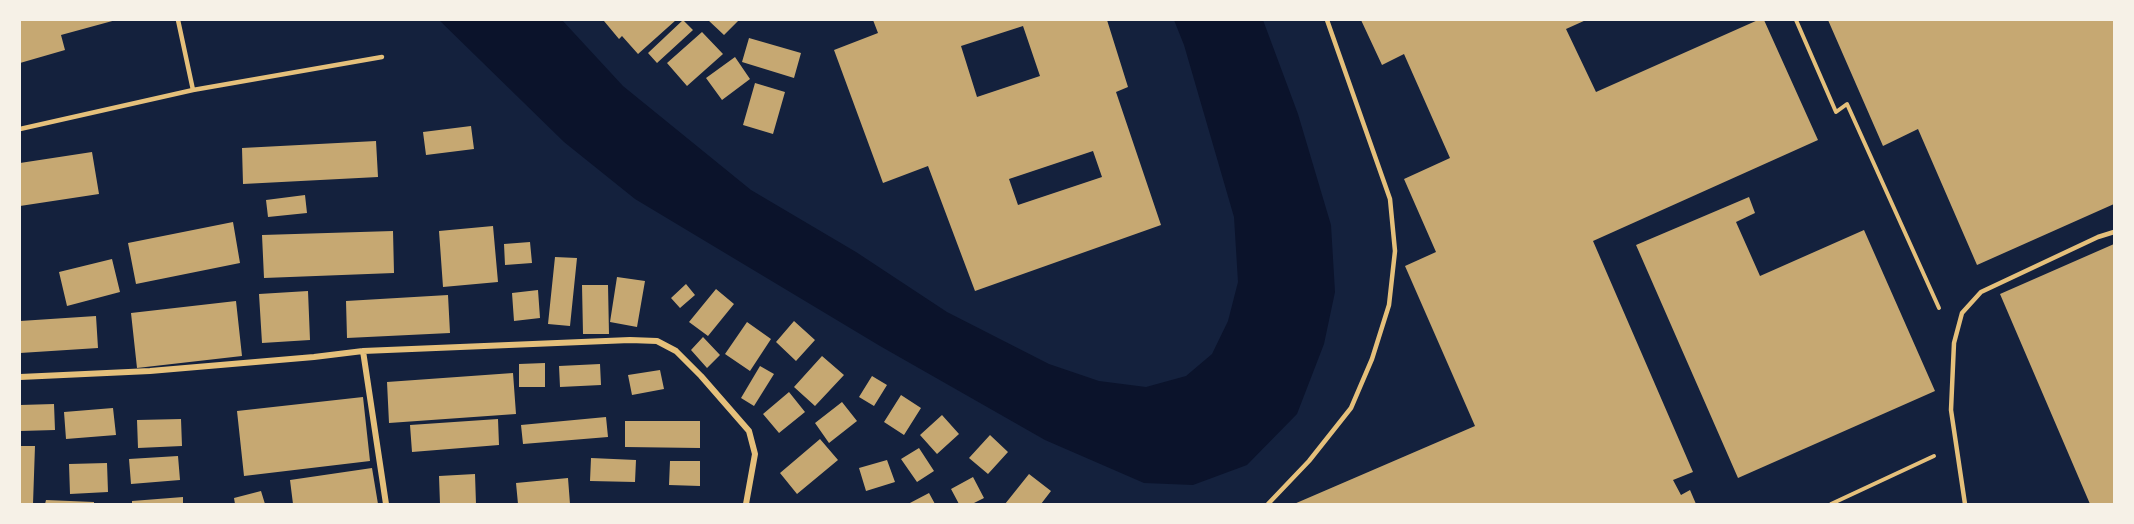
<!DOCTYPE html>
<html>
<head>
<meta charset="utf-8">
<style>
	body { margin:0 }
	#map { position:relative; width:2134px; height:524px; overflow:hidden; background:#14213d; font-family:Karla,sans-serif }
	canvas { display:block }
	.frame { position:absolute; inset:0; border:21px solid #f6f1e7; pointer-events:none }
</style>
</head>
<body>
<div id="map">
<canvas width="2134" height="524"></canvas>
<div class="frame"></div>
</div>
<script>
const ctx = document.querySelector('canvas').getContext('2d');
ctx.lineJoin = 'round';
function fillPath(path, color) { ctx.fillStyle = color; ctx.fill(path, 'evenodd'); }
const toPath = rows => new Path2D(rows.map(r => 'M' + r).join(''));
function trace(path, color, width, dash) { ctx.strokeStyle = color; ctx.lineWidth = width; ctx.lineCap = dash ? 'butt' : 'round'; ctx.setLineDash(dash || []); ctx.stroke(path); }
const water = toPath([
	[439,20,562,20,623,86,751,190,856,252,947,312,1049,364,1099,381,1146,387,1186,376,1212,354,1228,321,1238,282,1234,217,1184,45,1174,20,1263,20,1298,114,1331,225,1335,292,1324,344,1297,414,1247,465,1193,485,1144,483,1045,440,880,346,635,199,564,142]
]);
const building = toPath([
	[20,20,116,20,61,35,65,50,20,63],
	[606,20,676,20,638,54,622,36,619,39,604,21],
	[683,20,693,30,657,63,648,53],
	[708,20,739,20,724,35],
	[873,20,1107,20,1128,87,1116,92,1161,225,975,291,928,166,883,183,834,50,878,33],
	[1023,26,1040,76,977,97,961,46],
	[1093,151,1102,177,1018,205,1009,179],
	[1361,20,1586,20,1566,29,1596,92,1758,20,1764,20,1818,140,1593,241,1693,472,1673,480,1681,495,1690,490,1696,504,1294,504,1475,426,1405,266,1436,252,1404,179,1450,158,1404,54,1382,65],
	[1828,20,2114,20,2114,204,1977,265,1918,129,1883,146],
	[702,32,723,54,687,86,667,63],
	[749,38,801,53,794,78,742,62],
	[735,57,750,79,722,100,706,78],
	[755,83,785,92,773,134,743,125],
	[471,126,474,149,426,155,423,132],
	[376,141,378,177,243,184,242,148],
	[92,152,99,194,20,206,20,163],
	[305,195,307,213,268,217,266,200],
	[1749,197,1755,213,1736,222,1760,276,1864,230,1935,391,1738,478,1636,245],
	[233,222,240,263,136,284,128,243],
	[493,226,498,282,443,287,439,231],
	[393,231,394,273,264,278,262,235],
	[530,242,532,263,505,265,504,244],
	[2114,244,2114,504,2090,504,2000,294],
	[555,257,577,258,570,326,548,324],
	[112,259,120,292,67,306,59,272],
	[617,277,645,281,637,327,610,322],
	[686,284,695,295,680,308,671,298],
	[582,285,608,285,609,334,583,334],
	[716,289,734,304,708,336,689,322],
	[538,290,540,318,514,321,512,293],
	[308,291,310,340,262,343,259,294],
	[448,295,450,333,347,338,346,301],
	[236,301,242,356,137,368,131,313],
	[96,316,98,348,20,353,20,321],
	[794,321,815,340,796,361,776,342],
	[747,322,771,339,750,371,725,354],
	[703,337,720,355,707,368,691,350],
	[822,356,844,375,815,406,794,387],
	[545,363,545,387,519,387,519,364],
	[600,364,601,385,560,387,559,366],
	[760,366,774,374,754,406,741,398],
	[660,370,664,389,632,395,628,375],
	[513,373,516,414,389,423,387,382],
	[872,376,887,385,874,406,859,397],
	[789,392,805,412,779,433,763,414],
	[901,395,921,408,904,435,884,422],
	[363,397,370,461,244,476,237,411],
	[842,402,857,421,829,443,815,423],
	[54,404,55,430,20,431,20,405],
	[113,408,116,435,66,439,64,412],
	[942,415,959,434,937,454,920,435],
	[606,417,608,437,523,444,521,425],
	[181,419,182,446,138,448,137,420],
	[498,419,499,445,412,452,410,425],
	[625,421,700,421,700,448,625,447],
	[990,435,1008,452,988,474,969,458],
	[820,439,838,460,797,494,780,473],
	[20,446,35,446,33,504,20,504],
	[919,448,934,471,917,482,901,459],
	[178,456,180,480,131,484,129,459],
	[591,458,636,460,635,482,590,481],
	[887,460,895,482,866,491,859,468],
	[670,461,700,461,700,486,669,485],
	[107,463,108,492,70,494,69,464],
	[372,468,378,504,293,504,290,480],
	[475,474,476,504,440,504,439,476],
	[1029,474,1051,491,1041,504,1005,504],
	[973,477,984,498,972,504,959,504,951,489],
	[568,478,570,504,518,504,516,483],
	[261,491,265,504,235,504,234,498],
	[929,493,935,504,908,504],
	[183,497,183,504,132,504,132,501],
	[46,500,94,502,94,504,45,504]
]);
const path = toPath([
	[1796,20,1836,112,1847,104,1939,308],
	[1831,504,1934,456]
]);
const service = toPath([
	[178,20,193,90],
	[20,129,193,90,382,57],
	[1268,504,1309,461,1351,408,1372,359,1389,305,1395,251,1390,199,1327,20],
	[1965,504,1951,410,1954,343,1962,313,1981,292,2098,237,2114,232]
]);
const minor = toPath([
	[363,351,386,504],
	[20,377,150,371,314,357,363,351,630,340,657,341,676,351,701,376,749,431,755,454,746,504]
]);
fillPath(water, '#0b132b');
fillPath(building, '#c6a872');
trace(path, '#e5c07b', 4);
trace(service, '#e5c07b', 4.5);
trace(minor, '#e5c07b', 6);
</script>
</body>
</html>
